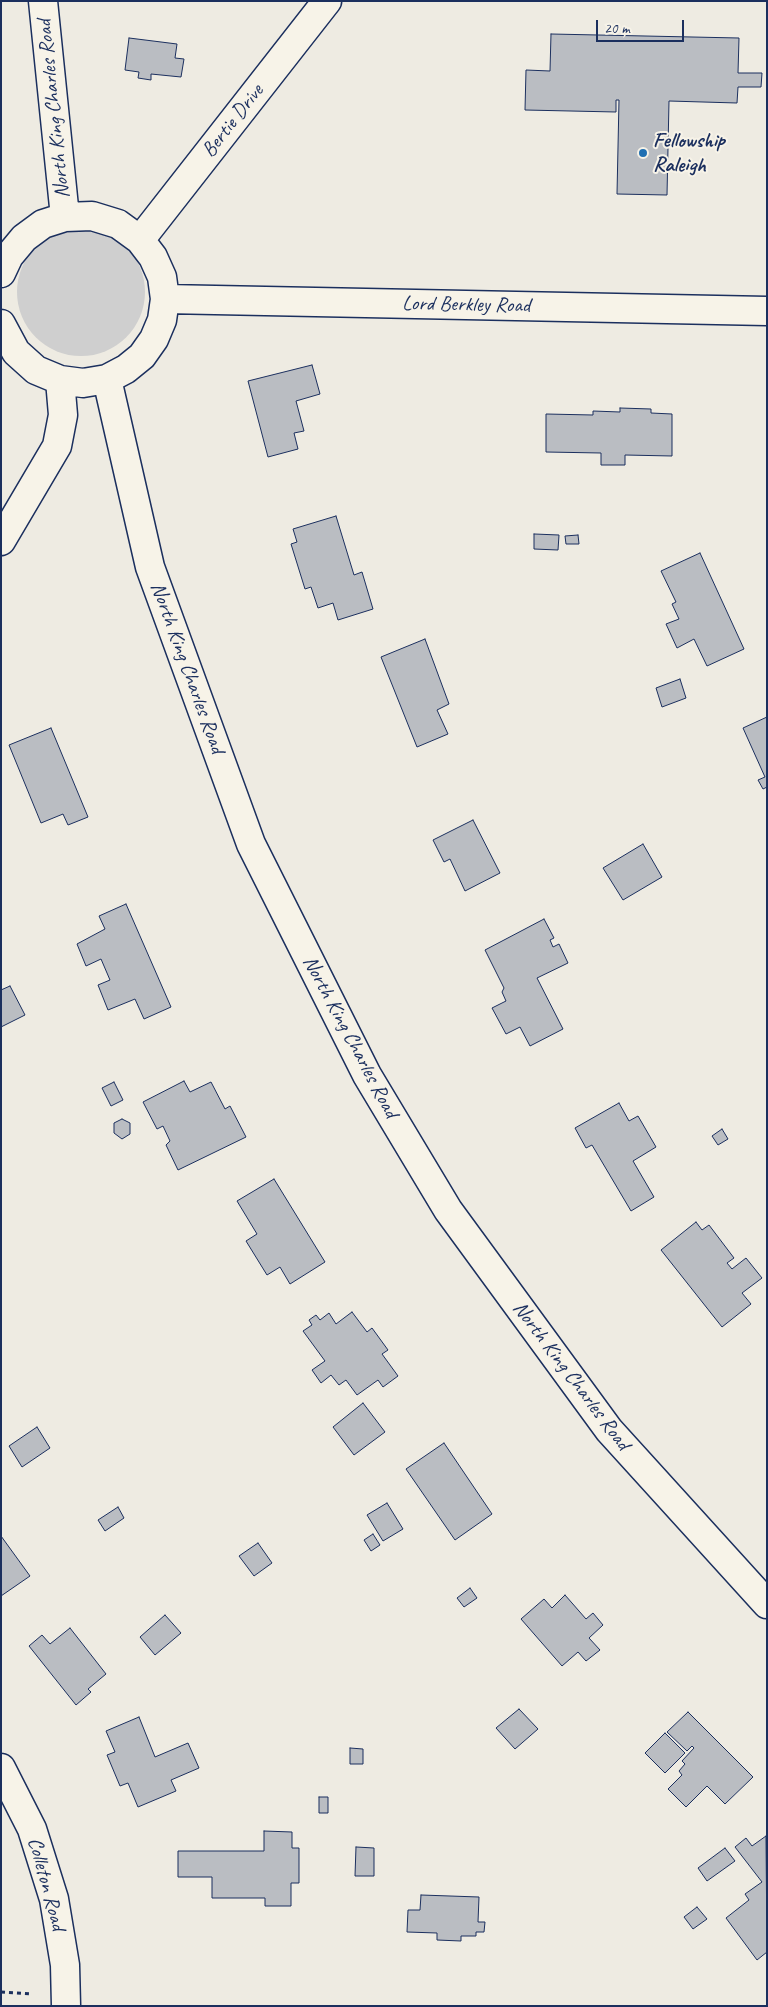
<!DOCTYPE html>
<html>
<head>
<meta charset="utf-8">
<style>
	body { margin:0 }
	#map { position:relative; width:768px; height:2007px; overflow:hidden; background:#eeebe2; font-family:Caveat,sans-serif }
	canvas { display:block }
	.frame { position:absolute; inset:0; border:2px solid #1b2f5e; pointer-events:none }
	.scale { position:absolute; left:596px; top:20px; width:88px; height:22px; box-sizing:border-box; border:2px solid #1b2f5e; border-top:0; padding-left:6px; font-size:15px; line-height:18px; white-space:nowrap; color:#1b2f5e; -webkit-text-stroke:4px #f7f3e8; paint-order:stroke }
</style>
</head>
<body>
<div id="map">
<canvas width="768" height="2007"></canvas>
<div class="frame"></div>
<div class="scale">20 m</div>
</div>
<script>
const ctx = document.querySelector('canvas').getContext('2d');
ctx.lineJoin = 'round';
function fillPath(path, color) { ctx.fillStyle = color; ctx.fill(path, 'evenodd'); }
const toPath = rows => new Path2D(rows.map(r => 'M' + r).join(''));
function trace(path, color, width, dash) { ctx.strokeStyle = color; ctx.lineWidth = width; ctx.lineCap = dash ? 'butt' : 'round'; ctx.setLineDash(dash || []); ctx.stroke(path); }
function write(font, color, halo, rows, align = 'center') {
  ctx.font = font + ' Caveat,sans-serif'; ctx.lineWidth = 4; ctx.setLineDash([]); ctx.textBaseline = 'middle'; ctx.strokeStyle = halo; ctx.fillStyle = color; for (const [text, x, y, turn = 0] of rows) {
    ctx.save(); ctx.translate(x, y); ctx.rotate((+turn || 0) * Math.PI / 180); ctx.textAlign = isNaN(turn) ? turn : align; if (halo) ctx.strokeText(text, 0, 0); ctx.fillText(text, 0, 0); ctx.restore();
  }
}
const green = toPath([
	'17 292a64 64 0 1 1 128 0a64 64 0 1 1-128 0Z'
]);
const building = toPath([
	[551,34,739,38,738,73,762,73,761,87,738,87,737,103,669,101,667,195,617,194,619,100,616,100,616,112,525,110,526,70,550,71,551,34],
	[129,38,177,44,175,58,184,59,181,77,151,74,151,80,138,78,139,72,125,70,129,38],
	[312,365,320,394,296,401,304,431,294,433,298,449,268,457,248,381,312,365],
	[620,408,651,409,651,413,672,414,672,456,625,455,625,465,601,465,601,453,546,452,546,414,593,415,593,411,620,412,620,408],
	[336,516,354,575,362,572,373,609,338,620,333,603,318,608,311,587,305,589,291,544,297,542,293,529,336,516],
	[534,534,559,535,558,550,534,549,534,534],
	[578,535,579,544,566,544,565,536,578,535],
	[700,553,744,649,707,666,694,639,677,648,666,624,679,619,672,604,676,602,661,571,700,553],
	[425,639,449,704,437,710,448,734,417,747,381,657,425,639],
	[680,679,686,698,662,707,656,688,680,679],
	[767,717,767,787,763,789,758,780,765,777,743,728,767,717],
	[51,728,88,817,68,825,63,814,41,823,9,745,51,728],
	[473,820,500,873,465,891,450,859,444,862,433,840,473,820],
	[643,844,662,877,623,900,603,868,643,844],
	[126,904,171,1007,144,1019,135,999,108,1010,98,985,110,980,101,959,86,966,77,944,105,929,99,916,126,904],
	[544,919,554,938,550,940,553,947,559,944,568,963,537,978,563,1029,530,1046,520,1027,506,1034,492,1008,506,1001,502,992,504,988,485,950,544,919],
	[10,986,25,1015,1,1027,1,990,10,986],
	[184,1081,190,1092,211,1082,225,1109,230,1106,246,1137,178,1170,166,1145,170,1141,163,1126,157,1129,143,1102,184,1081],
	[114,1082,123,1100,111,1106,102,1088,114,1082],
	[619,1103,629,1121,638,1116,656,1147,633,1161,654,1197,631,1211,592,1145,586,1148,575,1128,619,1103],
	[122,1119,130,1123,130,1134,122,1139,114,1133,114,1123,122,1119],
	[722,1129,728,1139,718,1145,712,1136,722,1129],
	[274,1179,325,1262,290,1284,280,1267,267,1275,246,1241,257,1234,237,1201,274,1179],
	[696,1222,702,1230,709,1225,734,1258,727,1263,732,1269,746,1258,762,1278,742,1293,751,1304,722,1327,661,1250,696,1222],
	[352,1312,367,1332,372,1328,388,1350,382,1354,398,1376,383,1387,378,1380,357,1395,346,1380,339,1385,331,1375,321,1383,312,1370,325,1361,303,1331,312,1325,309,1320,316,1315,320,1320,329,1313,336,1324,352,1312],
	[363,1403,385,1432,354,1455,333,1427,363,1403],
	[37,1427,50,1448,22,1467,9,1446,37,1427],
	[444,1443,492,1514,455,1540,406,1469,444,1443],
	[387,1503,403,1529,383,1541,367,1515,387,1503],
	[118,1507,124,1518,105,1531,98,1520,118,1507],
	[373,1534,380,1545,371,1551,364,1540,373,1534],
	[1,1536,30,1576,1,1596,1,1536],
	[258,1543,272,1563,254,1576,239,1556,258,1543],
	[470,1588,477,1598,464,1607,457,1598,470,1588],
	[565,1595,586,1619,593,1613,603,1625,589,1638,600,1650,586,1661,578,1652,562,1666,521,1619,544,1599,552,1608,565,1595],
	[165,1615,181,1633,155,1655,140,1637,165,1615],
	[70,1628,106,1674,88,1689,91,1692,76,1705,29,1646,42,1635,50,1644,70,1628],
	[519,1709,538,1729,515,1749,496,1728,519,1709],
	[688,1712,753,1777,725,1804,707,1786,686,1807,668,1789,682,1775,679,1771,685,1764,682,1761,694,1748,692,1746,687,1751,667,1732,688,1712],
	[139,1717,155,1757,188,1743,199,1768,171,1780,176,1791,138,1807,128,1783,120,1786,107,1755,115,1752,106,1731,139,1717],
	[665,1733,685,1753,665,1773,645,1753,665,1733],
	[350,1748,363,1749,363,1764,350,1764,350,1748],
	[319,1797,328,1797,328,1813,319,1813,319,1797],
	[264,1831,292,1832,292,1848,299,1848,299,1883,291,1883,291,1906,265,1906,265,1898,212,1898,212,1877,178,1877,178,1851,264,1851,264,1831],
	[766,1836,767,1952,757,1960,726,1918,749,1900,745,1894,762,1882,735,1847,746,1838,752,1846,766,1836],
	[356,1847,374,1848,374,1876,355,1876,356,1847],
	[725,1848,735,1861,707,1881,698,1868,725,1848],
	[421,1895,479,1897,478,1922,485,1922,484,1932,476,1932,476,1936,461,1936,461,1941,437,1940,437,1933,407,1932,408,1910,420,1910,421,1895],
	[697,1907,707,1919,693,1929,684,1917,697,1907]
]);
const path = toPath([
	[1,1992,31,1994]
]);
const street = toPath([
	[43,1,65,217],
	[140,240,327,1],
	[1,273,9,256,24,238,43,224,65,217,92,216,118,224,140,240,153,257,162,277,165,299,162,320,154,339,142,356,126,369,107,379,83,383,60,380,36,370,16,352,1,324],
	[165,299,767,311],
	[107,379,150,567,251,844,367,1075,448,1210,609,1430,767,1604],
	[1,541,57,446,63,415,60,380],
	[1,1768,32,1829,54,1899,65,1965,66,2006]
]);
const markers = [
	[643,153,5,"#1f6fb2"]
];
const streetNames = [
	["North King Charles Road",54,109,-96],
	["Bertie Drive",233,121,-52],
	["Lord Berkley Road",466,305,1],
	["North King Charles Road",187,668,70],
	["North King Charles Road",350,1037,62],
	["North King Charles Road",571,1376,53],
	["Colleton Road",46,1884,75]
];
const poiNames = [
	["Fellowship",653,141],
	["Raleigh",653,165]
];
fillPath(green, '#cfcfcf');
fillPath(building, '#babdc2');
trace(building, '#1b2f5e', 1);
trace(street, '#1b2f5e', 31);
trace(path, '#1b2f5e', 3, [4, 4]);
trace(street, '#f7f3e8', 28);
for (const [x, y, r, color] of markers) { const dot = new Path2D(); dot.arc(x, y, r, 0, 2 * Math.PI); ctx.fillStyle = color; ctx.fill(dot); trace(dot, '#f7f3e8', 2); }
write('21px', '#1b2f5e', '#f7f3e8', streetNames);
write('bold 21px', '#1b2f5e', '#f7f3e8', poiNames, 'left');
</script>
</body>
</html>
